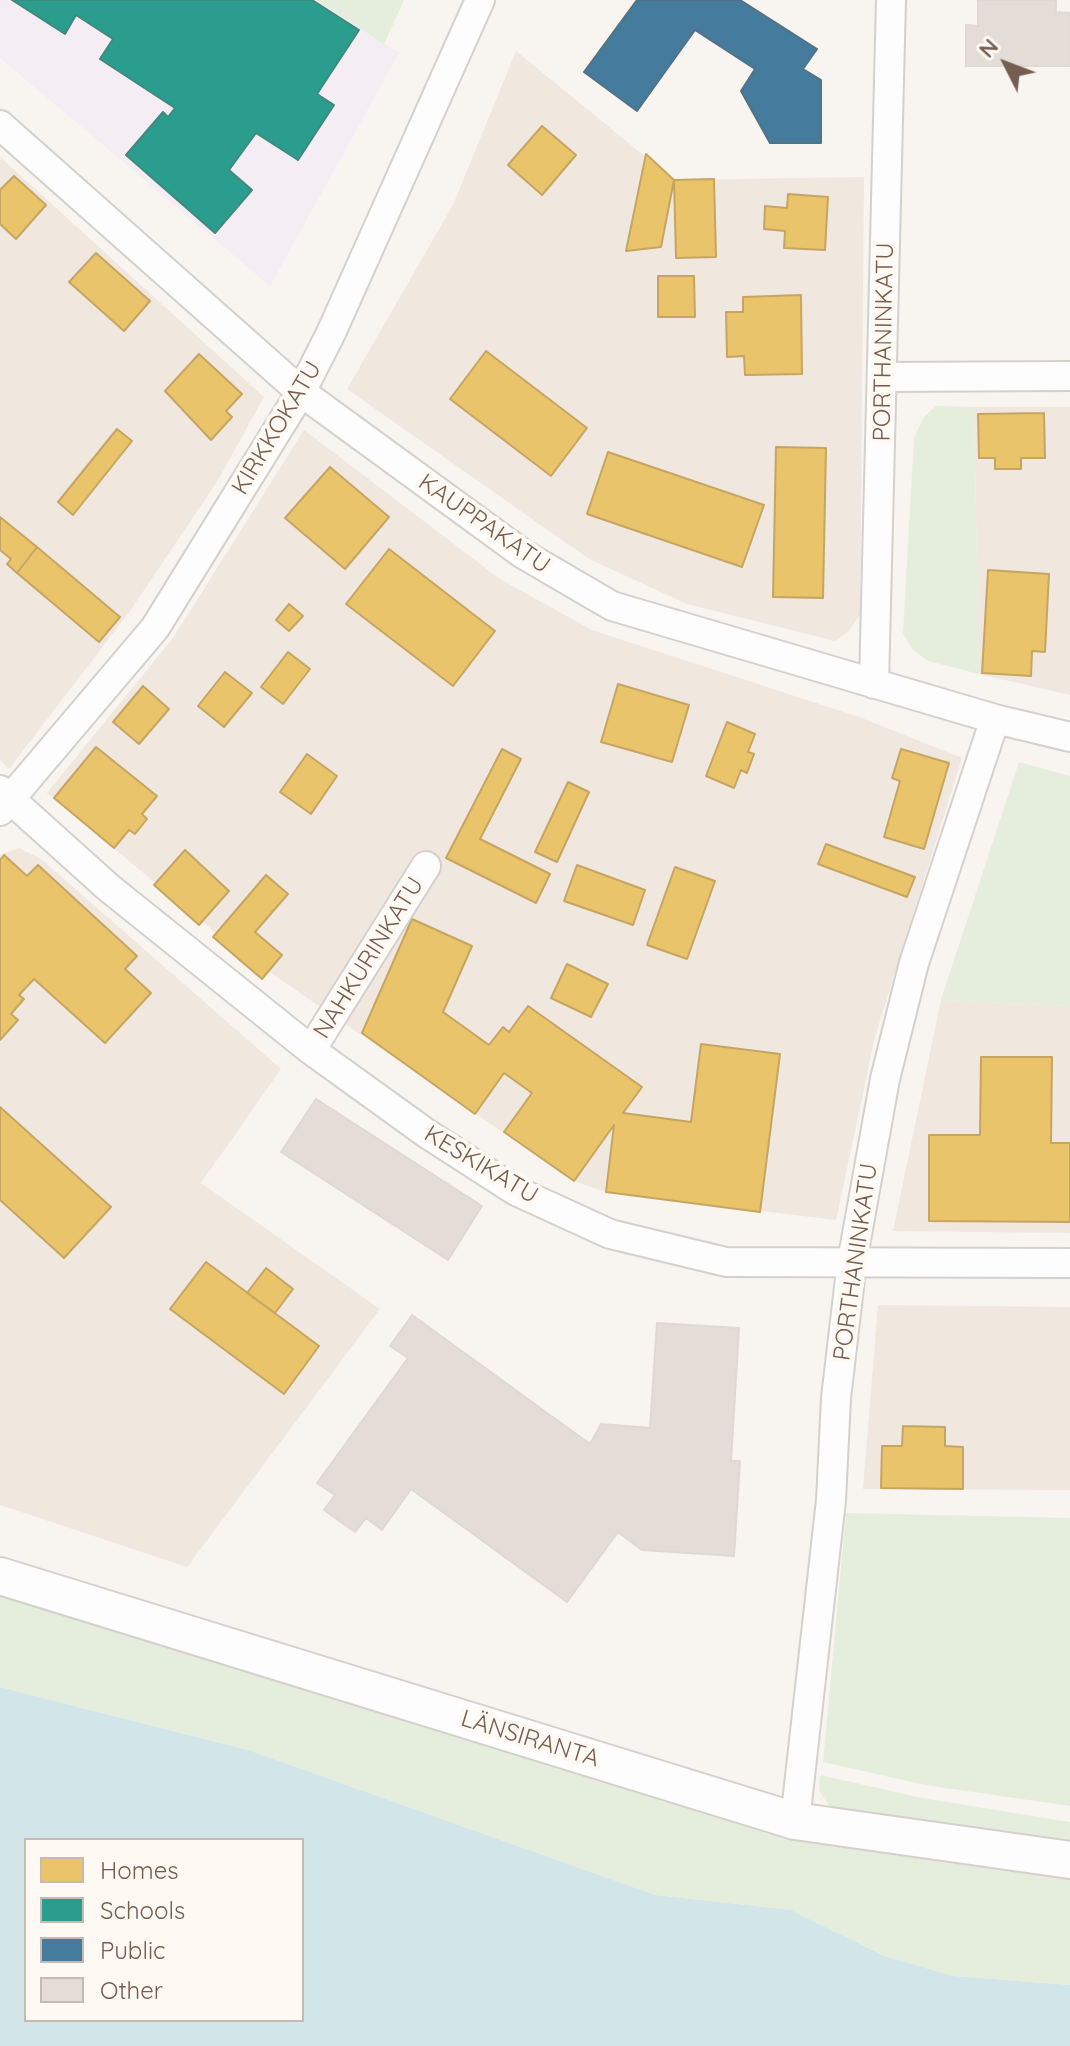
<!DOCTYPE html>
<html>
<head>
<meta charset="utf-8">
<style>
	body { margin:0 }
	#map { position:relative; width:1070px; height:2046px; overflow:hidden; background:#f8f4f0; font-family:Quicksand,sans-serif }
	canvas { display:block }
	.legend { position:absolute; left:24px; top:1838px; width:280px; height:184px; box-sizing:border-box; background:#fef9f2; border:2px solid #c7bbb1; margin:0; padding:10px 14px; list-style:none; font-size:24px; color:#755d50 }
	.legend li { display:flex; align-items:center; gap:16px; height:40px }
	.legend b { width:40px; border:2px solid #c7bbb1 }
	.north { position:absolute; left:966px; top:24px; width:80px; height:80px; -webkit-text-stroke:6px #fef9f2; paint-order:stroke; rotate:312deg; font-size:22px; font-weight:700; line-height:32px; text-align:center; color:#755d50 }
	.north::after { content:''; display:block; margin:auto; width:28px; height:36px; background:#755d50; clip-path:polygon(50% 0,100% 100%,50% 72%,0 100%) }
</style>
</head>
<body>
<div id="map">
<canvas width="1070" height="2046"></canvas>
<ul class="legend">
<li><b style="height:22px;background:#e9c46a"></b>Homes</li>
<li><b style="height:22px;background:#2a9d8f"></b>Schools</li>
<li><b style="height:22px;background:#457b9d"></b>Public</li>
<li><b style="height:22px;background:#e4ddd7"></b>Other</li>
</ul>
<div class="north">N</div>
</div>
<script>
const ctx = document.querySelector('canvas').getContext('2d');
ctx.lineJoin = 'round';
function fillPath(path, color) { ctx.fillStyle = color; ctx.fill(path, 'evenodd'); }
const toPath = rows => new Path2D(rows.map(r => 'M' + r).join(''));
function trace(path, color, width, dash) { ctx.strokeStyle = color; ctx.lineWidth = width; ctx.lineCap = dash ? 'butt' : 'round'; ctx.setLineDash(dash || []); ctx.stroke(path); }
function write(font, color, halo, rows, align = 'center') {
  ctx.font = font + ' Quicksand,sans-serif'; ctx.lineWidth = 8; ctx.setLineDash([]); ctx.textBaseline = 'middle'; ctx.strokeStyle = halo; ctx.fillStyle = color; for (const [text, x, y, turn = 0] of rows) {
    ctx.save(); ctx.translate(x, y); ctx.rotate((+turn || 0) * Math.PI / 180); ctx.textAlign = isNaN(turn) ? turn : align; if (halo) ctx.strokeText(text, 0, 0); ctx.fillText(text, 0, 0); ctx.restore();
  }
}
const residential = toPath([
	[516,51,674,180,864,177,860,615,849,631,835,641,687,604,589,559,347,389,453,205],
	[0,157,264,397,218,480,130,611,9,769,0,760],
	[974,407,1070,407,1070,695,979,674],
	[304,430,500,579,592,630,859,717,962,758,875,1037,836,1220,606,1192,574,1181,233,947,47,793,173,638],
	[19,848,41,859,281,1069,201,1183,380,1309,187,1567,0,1505,0,855],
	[941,1000,1070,1006,1070,1233,893,1231],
	[878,1305,1070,1307,1070,1490,863,1489]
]);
const education = toPath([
	[0,0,315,0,399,53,270,286,0,58]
]);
const green = toPath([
	[316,0,404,0,384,44],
	[936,406,974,407,979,674,928,661,911,648,903,633,914,438,923,418],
	[1019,762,1070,776,1070,1006,941,1000],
	[846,1513,1070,1518,1070,1806,925,1785,823,1762],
	[0,1587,791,1830,1070,1872,1070,1985,953,1976,884,1956,791,1910,655,1895,251,1751,0,1687],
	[820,1775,922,1798,1070,1822,1070,1850,833,1812,819,1790]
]);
const water = toPath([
	[0,1687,251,1751,655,1895,791,1910,884,1956,953,1976,1070,1985,1070,2046,0,2046],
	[26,1840,302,1840,302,2020,26,2020]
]);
const homes = toPath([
	[542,126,576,155,542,195,508,165,542,126],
	[646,154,674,180,661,247,626,251,646,154],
	[14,176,46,205,16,239,0,224,0,190,14,176],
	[714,179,716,257,676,258,674,180,714,179],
	[788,194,828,197,825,250,784,248,785,231,764,229,765,206,787,208,788,194],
	[96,253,150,301,124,331,69,282,96,253],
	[658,276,694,276,695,317,658,317,658,276],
	[801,295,802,374,745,375,744,356,727,357,726,312,743,312,743,297,801,295],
	[486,351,587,428,551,476,450,399,486,351],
	[199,354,242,394,226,411,232,417,211,440,165,391,199,354],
	[1044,413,1045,458,1021,458,1021,469,995,469,995,458,979,458,978,414,1044,413],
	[117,429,132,441,73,515,58,502,117,429],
	[776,447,826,448,823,598,773,597,776,447],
	[608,452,764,505,742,567,587,514,608,452],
	[330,467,389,517,345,569,285,518,330,467],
	[0,517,37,547,17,573,7,564,11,559,0,550,0,517],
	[37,547,120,617,99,642,17,573,37,547],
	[389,549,495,631,453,686,346,604,389,549],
	[988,570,1049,574,1045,652,1032,651,1031,676,982,673,988,570],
	[289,604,303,616,289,631,276,620,289,604],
	[288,652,310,669,283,704,261,687,288,652],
	[225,672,252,693,224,727,198,706,225,672],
	[618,684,689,705,672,762,601,742,618,684],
	[143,686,169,709,139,744,113,722,143,686],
	[727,722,755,734,748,752,754,754,747,773,741,770,734,788,706,776,727,722],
	[96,747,157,796,142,814,147,819,135,834,129,830,114,848,54,798,96,747],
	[502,749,521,759,480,839,550,874,536,903,446,858,502,749],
	[901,749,949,763,924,849,884,837,900,781,892,778,901,749],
	[307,754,337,776,311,814,280,792,307,754],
	[568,782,589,792,557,862,535,852,568,782],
	[826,844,915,877,907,897,818,864,826,844],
	[185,850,229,891,199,925,154,885,185,850],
	[4,855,27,876,38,865,137,956,125,969,151,993,105,1043,34,979,19,995,24,999,11,1014,18,1020,0,1040,0,860,4,855],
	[577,865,645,890,633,925,564,901,577,865],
	[675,867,715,881,687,959,647,945,675,867],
	[266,875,288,894,255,932,282,955,262,979,213,937,266,875],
	[412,919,472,946,443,1012,489,1045,503,1027,509,1032,528,1006,642,1087,623,1113,691,1122,701,1044,780,1054,760,1212,606,1192,614,1125,574,1181,504,1132,532,1093,504,1073,475,1114,362,1033,412,919],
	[567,964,608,984,591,1017,551,998,567,964],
	[981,1057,1052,1057,1051,1143,1070,1143,1070,1222,929,1221,929,1135,980,1135,981,1057],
	[0,1107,111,1207,64,1258,0,1200,0,1107],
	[206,1262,319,1346,284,1394,170,1309,206,1262],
	[266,1268,293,1289,275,1313,247,1293,266,1268],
	[903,1426,945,1427,945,1446,963,1447,963,1489,881,1488,882,1446,902,1446,903,1426]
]);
const schools = toPath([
	[12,0,312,0,359,30,317,94,334,105,298,160,256,133,229,170,252,190,215,233,126,155,163,112,168,117,175,108,100,59,113,39,76,15,65,34,12,0]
]);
const public = toPath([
	[637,0,740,0,817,49,803,69,821,80,821,143,770,143,741,91,755,69,695,30,637,111,584,72,637,0]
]);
const building = toPath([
	[978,0,1056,0,1056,12,1070,13,1070,66,966,66,966,25,978,26,978,0],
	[316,1099,482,1206,448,1260,281,1152,316,1099],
	[412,1315,590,1444,601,1424,650,1428,657,1323,739,1328,731,1461,740,1461,734,1556,642,1550,618,1532,567,1602,411,1489,382,1530,366,1518,355,1532,324,1510,335,1495,317,1483,408,1358,390,1346,412,1315]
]);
const minor = toPath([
	[0,125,301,392,523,554,612,606,995,719,1070,737],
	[883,377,1070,376],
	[874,684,891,0],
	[0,790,109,888,311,1050,426,1133,516,1191,610,1234,726,1262,1070,1263],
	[0,811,155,628,301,392,331,333,480,0],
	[311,1050,426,866],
	[795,1821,831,1500,836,1398,852,1262,885,1079,914,963,995,719]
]);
const tertiary = toPath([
	[0,1576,795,1821,1070,1860]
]);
const streetNames = [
	["PORTHANINKATU",884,342,-89],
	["KIRKKOKATU",277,428,-59],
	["KAUPPAKATU",484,524,35],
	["NAHKURINKATU",369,958,-58],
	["KESKIKATU",481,1165,31],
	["PORTHANINKATU",856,1262,-82],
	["LÄNSIRANTA",530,1739,17]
];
fillPath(residential, '#f0e7de');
fillPath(education, '#f5edf4');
fillPath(green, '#e5eddc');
fillPath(water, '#d2e5e8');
fillPath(homes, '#e9c46a');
trace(homes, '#c6a562', 2);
fillPath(schools, '#2a9d8f');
trace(schools, '#408a7c', 2);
fillPath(public, '#457b9d');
trace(public, '#537286', 2);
fillPath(building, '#e4ddd7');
trace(building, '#e0d8d2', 2);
trace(minor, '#d5d0cb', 32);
trace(tertiary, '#d5d0cb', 40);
trace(minor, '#fefdfd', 28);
trace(tertiary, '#fefdfd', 36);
write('24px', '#755d50', '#fef9f2', streetNames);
</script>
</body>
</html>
